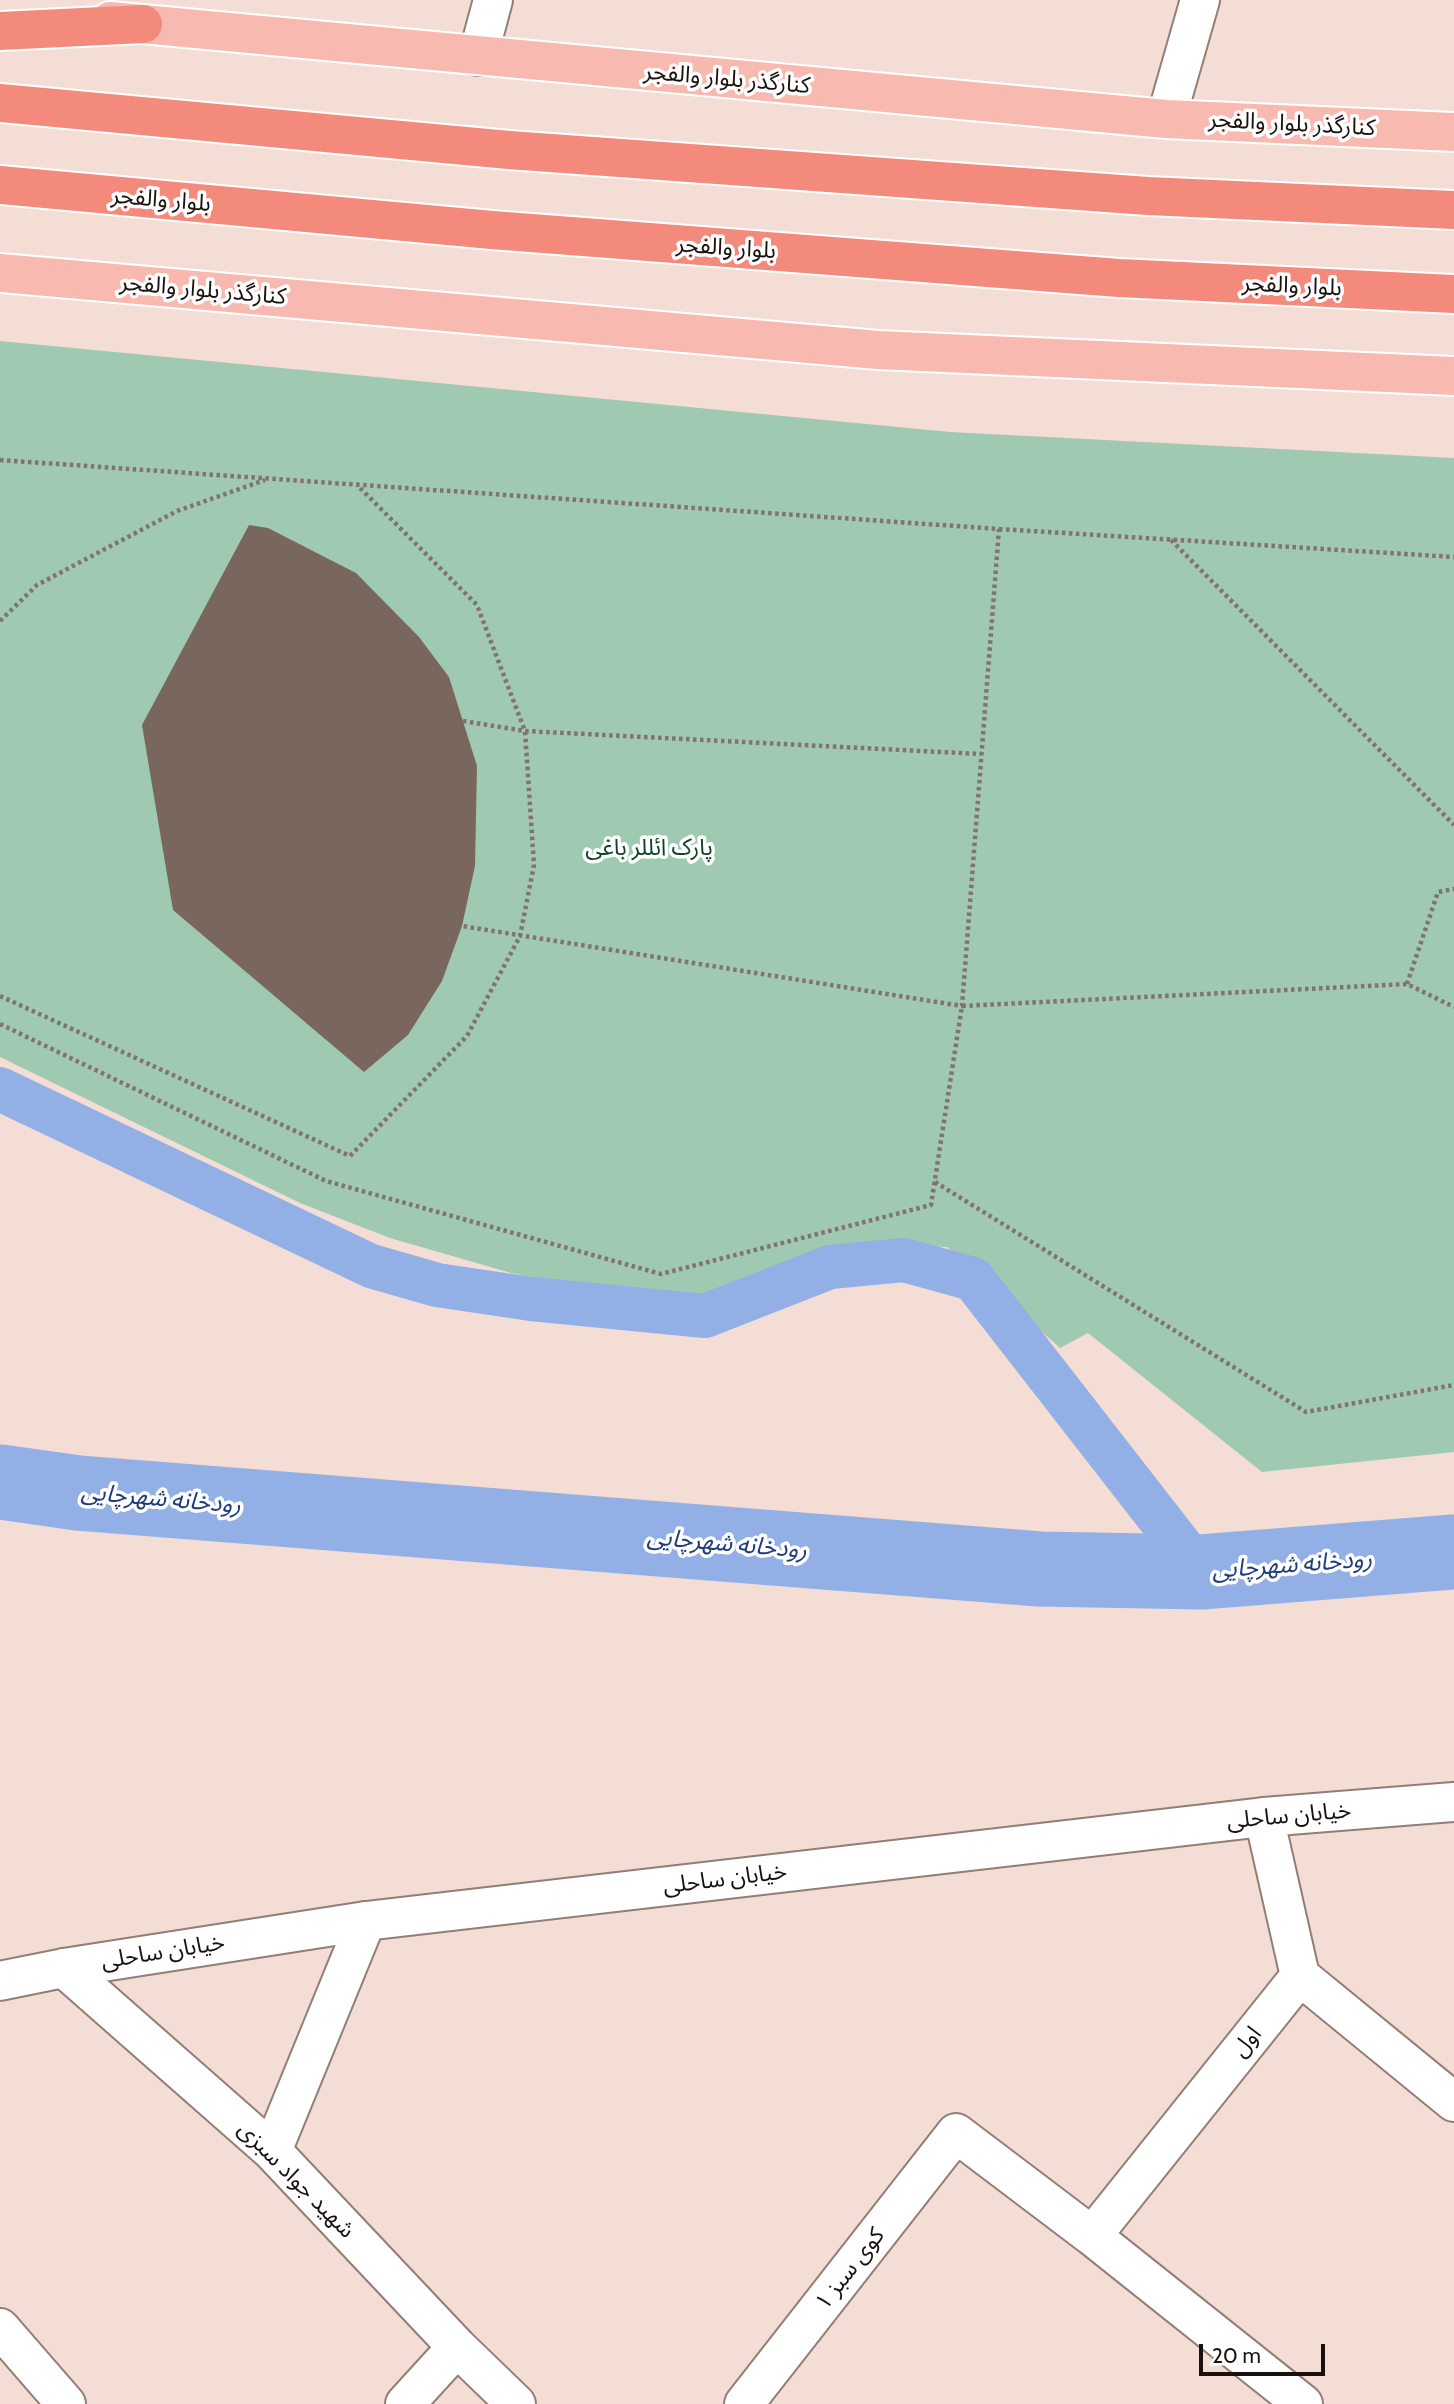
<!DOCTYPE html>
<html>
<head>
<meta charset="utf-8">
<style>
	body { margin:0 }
	#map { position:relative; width:1454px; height:2404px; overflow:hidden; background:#f3ddd4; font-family:Cabin,sans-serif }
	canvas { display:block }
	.scale { position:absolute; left:1199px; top:2344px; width:126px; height:32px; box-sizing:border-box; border:4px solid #19110e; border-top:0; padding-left:9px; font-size:21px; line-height:24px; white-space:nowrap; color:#19110e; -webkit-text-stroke:5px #fff; paint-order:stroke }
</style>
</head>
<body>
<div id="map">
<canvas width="1454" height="2404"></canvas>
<div class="scale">20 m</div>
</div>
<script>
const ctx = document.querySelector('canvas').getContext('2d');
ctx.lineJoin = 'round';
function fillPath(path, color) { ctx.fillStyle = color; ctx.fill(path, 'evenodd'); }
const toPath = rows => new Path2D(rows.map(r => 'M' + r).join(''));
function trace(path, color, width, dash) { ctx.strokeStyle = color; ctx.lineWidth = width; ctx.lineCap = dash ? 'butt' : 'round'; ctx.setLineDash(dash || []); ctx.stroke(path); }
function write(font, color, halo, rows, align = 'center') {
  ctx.font = font + ' Cabin,"Noto Sans Arabic",sans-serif'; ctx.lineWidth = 7; ctx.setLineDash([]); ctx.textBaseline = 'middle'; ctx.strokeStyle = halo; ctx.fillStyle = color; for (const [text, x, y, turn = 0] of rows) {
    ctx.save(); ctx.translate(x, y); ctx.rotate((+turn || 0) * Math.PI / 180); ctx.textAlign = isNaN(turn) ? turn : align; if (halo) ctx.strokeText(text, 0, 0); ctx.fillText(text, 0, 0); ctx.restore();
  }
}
const green = toPath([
	[0,341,950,432,1454,458,1454,1452,1262,1472,1088,1333,1060,1348,947,1247,878,1245,826,1257,736,1294,654,1303,511,1273,390,1238,300,1203,0,1057]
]);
const canal = toPath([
	[0,1089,371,1266,437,1285,531,1299,705,1316,830,1267,904,1260,973,1279,1201,1572]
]);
const river = toPath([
	[0,1482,78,1493,1040,1569,1201,1572,1454,1552]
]);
const building = toPath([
	[249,525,268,528,356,573,419,637,449,677,477,766,475,866,462,926,442,981,408,1035,364,1072,173,910,142,725]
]);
const path = toPath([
	[0,460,999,529,962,1006,462,926],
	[999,529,1454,557],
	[1171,540,1454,825],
	[0,621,37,585,177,511,265,480],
	[463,721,525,731,981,754],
	[1407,984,1438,892,1454,889],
	[0,996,350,1156,467,1036,520,936,534,865,525,731,477,605,357,485],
	[0,1024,326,1181,661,1274,931,1205,962,1006,1407,984,1454,1007],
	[935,1182,1306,1412,1454,1385]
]);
const street = toPath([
	[478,56,493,0],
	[1166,119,1200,0],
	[64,1968,272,2151,457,2347,516,2404],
	[1300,1976,1454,2102],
	[272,2151,366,1921],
	[1092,2236,1300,1976,1264,1817],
	[0,2328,66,2404],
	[405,2404,457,2347],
	[744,2404,956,2133,1092,2236,1303,2404]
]);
const secondary = toPath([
	[0,1981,64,1968,366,1921,1264,1817,1454,1802]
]);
const primary = toPath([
	[110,21,1166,119,1454,132],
	[0,273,878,350,1454,376]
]);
const highway = toPath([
	[0,31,143,24],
	[0,103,509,150,1148,196,1454,210],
	[0,185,492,230,1119,278,1454,294]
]);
const streetNames = [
	["کنارگذر بلوار والفجر",727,79,5],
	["کنارگذر بلوار والفجر",1292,124,3],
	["بلوار والفجر",161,200,5],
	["بلوار والفجر",726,248,4],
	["بلوار والفجر",1292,286,3],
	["کنارگذر بلوار والفجر",203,290,5],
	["خیابان ساحلی",1289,1816,-5],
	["خیابان ساحلی",725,1879,-7],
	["خیابان ساحلی",163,1952,-9],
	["اول",1247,2042,-51],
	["شهید جواد سبزی",296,2180,45],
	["کوی سبز ۱",850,2269,-52]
];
const parkNames = [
	["پارک ائللر باغی",649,848]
];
const waterNames = [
	["رودخانه شهرچایی",161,1499,5],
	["رودخانه شهرچایی",727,1544,5],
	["رودخانه شهرچایی",1292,1565,-4]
];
fillPath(green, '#9fcab1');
trace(canal, '#92afe6', 44);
trace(river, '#92afe6', 75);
fillPath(building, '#79675e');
trace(street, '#927e76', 42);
trace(secondary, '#927e76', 42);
trace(primary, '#fff', 42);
trace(highway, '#fff', 42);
trace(path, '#82736d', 4.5, [3.5, 3.5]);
trace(street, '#fff', 38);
trace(secondary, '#fff', 38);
trace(primary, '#f8b9b0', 38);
trace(highway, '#f48a7c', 38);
write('23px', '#19110e', '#fff', streetNames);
write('23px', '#0c432a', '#fff', parkNames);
write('italic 24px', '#1e3c7d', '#fff', waterNames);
</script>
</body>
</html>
